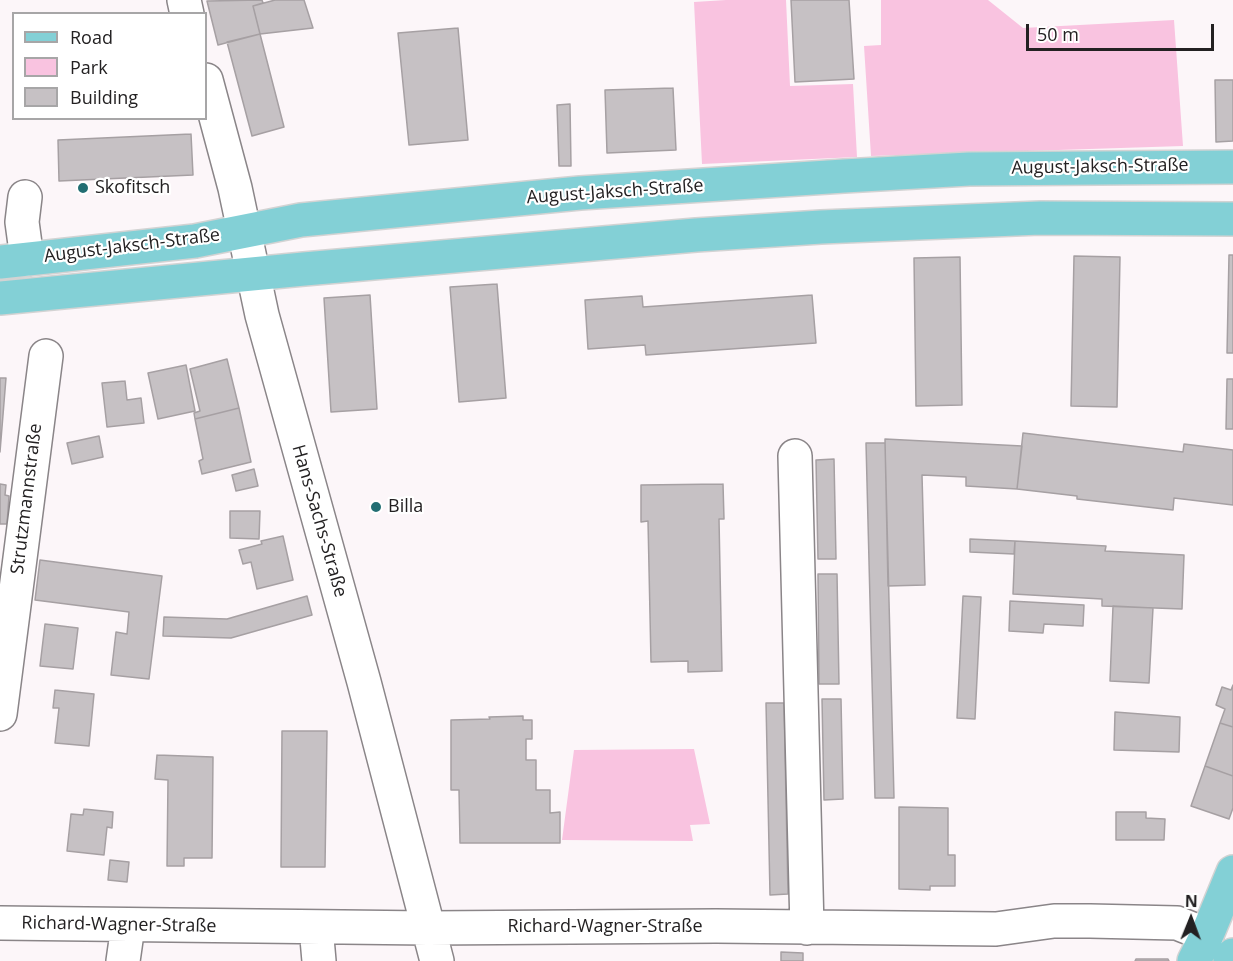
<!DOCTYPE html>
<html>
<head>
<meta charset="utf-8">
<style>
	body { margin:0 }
	#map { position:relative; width:1233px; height:961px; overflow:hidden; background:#fcf6f9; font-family:"Open Sans",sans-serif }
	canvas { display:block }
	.legend { position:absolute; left:12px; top:12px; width:195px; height:108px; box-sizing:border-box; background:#fff; border:2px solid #a7a6a7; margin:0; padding:8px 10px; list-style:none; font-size:18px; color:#232122 }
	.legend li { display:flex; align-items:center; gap:12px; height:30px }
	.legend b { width:30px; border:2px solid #a7a6a7 }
	.north { position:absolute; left:1161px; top:889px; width:60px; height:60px; -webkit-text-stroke:4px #fff; paint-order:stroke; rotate:1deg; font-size:16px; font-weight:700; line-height:24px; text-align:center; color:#232122 }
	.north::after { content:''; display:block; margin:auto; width:21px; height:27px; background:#232122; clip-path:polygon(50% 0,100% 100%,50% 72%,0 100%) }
	.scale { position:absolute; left:1026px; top:24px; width:188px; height:27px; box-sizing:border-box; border:3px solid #232122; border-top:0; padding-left:8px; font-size:18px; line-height:21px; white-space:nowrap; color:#232122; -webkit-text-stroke:4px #fff; paint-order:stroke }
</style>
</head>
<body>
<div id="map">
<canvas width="1233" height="961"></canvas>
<ul class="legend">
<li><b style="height:8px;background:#83d0d6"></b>Road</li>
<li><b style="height:16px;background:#f9c3e0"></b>Park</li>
<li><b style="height:16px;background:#c6c1c4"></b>Building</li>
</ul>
<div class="north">N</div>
<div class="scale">50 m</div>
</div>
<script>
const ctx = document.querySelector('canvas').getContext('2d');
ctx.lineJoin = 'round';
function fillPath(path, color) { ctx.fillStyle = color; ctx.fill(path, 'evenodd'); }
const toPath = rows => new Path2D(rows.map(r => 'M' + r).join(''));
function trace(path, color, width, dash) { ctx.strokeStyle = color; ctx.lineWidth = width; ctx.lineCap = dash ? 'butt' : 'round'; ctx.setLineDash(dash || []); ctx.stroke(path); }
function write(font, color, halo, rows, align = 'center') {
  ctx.font = font + ' "Open Sans",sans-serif'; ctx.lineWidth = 4.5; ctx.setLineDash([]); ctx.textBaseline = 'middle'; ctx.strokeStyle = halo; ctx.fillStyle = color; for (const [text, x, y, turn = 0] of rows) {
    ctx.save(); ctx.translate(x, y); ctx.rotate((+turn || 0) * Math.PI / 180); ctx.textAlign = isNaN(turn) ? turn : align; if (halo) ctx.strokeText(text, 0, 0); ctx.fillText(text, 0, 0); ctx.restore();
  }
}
const green = toPath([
	[726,0,786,0,790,86,853,84,857,157,702,164,694,2],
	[881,0,988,0,1023,28,1174,20,1183,146,871,156,864,46,881,45],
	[694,749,710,824,690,825,693,841,562,840,574,750]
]);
const building = toPath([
	[262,0,263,3,253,6,260,34,218,45,207,1,262,0],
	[275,0,304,0,313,28,260,34,253,6,275,0],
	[791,0,849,0,854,79,795,82,791,0],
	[458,28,468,140,409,145,398,33,458,28],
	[260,34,284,127,252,136,227,42,260,34],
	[1215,80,1233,80,1233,141,1216,142,1215,80],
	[673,88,676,150,607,153,605,90,673,88],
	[570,104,571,166,559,166,557,105,570,104],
	[191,134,193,175,59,181,58,140,191,134],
	[1229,255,1233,255,1233,353,1227,353,1229,255],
	[1074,256,1120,257,1117,407,1071,406,1074,256],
	[960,257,962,405,916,406,914,258,960,257],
	[497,284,506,398,459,402,450,287,497,284],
	[370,295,377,409,331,412,324,298,370,295],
	[812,295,816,343,646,355,645,345,588,349,585,300,642,296,643,307,812,295],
	[227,359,239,408,195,419,194,413,200,411,190,369,227,359],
	[186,365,195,411,158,419,148,373,186,365],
	[0,378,6,378,0,452,0,378],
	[1227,379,1233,379,1233,429,1226,429,1227,379],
	[125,381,127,400,141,398,144,423,107,427,102,383,125,381],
	[239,408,251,462,202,474,199,461,203,459,195,419,239,408],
	[1023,433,1183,452,1184,444,1233,450,1233,505,1174,498,1173,510,1077,499,1077,496,1017,489,1023,433],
	[99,436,103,457,72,464,67,443,99,436],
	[885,439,1022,446,1017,489,966,486,966,477,922,475,925,585,888,586,885,439],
	[866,443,885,443,894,798,875,798,866,443],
	[834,459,836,559,818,559,816,460,834,459],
	[254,469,258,486,236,491,232,475,254,469],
	[0,484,6,485,5,495,9,496,7,524,0,524,0,484],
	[723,484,724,519,719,519,722,671,688,672,688,661,651,662,648,521,641,522,641,485,723,484],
	[230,511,260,511,259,539,230,538,230,511],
	[283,536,293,580,257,589,251,562,243,564,239,550,262,544,261,541,283,536],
	[970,539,1015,541,1014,554,970,552,970,539],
	[1015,541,1106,546,1105,551,1184,555,1182,609,1102,606,1102,599,1013,594,1015,541],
	[40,560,162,576,149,679,111,675,116,632,127,634,129,612,35,600,40,560],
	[818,574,837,574,839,684,819,684,818,574],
	[307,596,312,615,231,638,163,636,164,617,227,619,307,596],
	[963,596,981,597,975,719,957,718,963,596],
	[1010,601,1084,605,1083,626,1044,624,1043,633,1009,631,1010,601],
	[1113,606,1153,608,1149,683,1110,681,1113,606],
	[45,624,78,628,73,669,40,666,45,624],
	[1233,685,1233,727,1220,723,1225,709,1216,705,1222,687,1231,690,1233,685],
	[55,690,94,694,89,746,55,743,59,708,53,708,55,690],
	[822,699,841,699,843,799,824,800,822,699],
	[766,703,784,703,788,894,770,895,766,703],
	[1115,712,1180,717,1179,752,1114,750,1115,712],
	[523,716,523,720,532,720,532,739,526,739,526,760,536,760,536,790,550,790,550,813,560,812,560,843,460,843,459,790,451,790,451,720,490,719,489,717,523,716],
	[1220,723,1233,727,1233,776,1205,766,1220,723],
	[282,731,327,731,325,867,281,867,282,731],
	[157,755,213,757,212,858,184,858,184,866,167,866,168,780,155,779,157,755],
	[1205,766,1233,776,1233,808,1229,819,1191,806,1205,766],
	[899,807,948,808,948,855,955,855,955,886,930,886,930,890,899,889,899,807],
	[84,809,113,812,112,828,107,827,104,855,67,851,71,814,83,815,84,809],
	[1116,812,1146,812,1146,818,1165,819,1164,840,1116,840,1116,812],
	[110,860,129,862,127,882,108,880,110,860],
	[781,952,803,953,803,961,781,961,781,952],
	[1136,959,1168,959,1169,961,1135,961,1136,959]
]);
const minor = toPath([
	[184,0,187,14],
	[206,80,235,188,262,315,364,682,437,961],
	[25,197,22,222,27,259],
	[795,456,807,928],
	[0,714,46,356],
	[0,923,428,928,716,926,996,929,1054,921,1090,921,1177,923,1207,935],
	[316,927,319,961],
	[123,961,128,926]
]);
const major = toPath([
	[0,262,195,241,301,220,580,193,844,176,969,169,1233,167],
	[0,298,304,269,696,235,821,227,1040,218,1233,219],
	[1194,961,1207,935,1233,872],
	[1230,961,1233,955]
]);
const markers = [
	[83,188,6,"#226e73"],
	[376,507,6,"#226e73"]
];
const streetNames = [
	["August-Jaksch-Straße",1100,167,-1],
	["August-Jaksch-Straße",615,192,-4],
	["August-Jaksch-Straße",132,246,-7],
	["Strutzmannstraße",27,499,-83],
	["Hans-Sachs-Straße",319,521,74],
	["Richard-Wagner-Straße",119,925,1],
	["Richard-Wagner-Straße",605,927]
];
const poiNames = [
	["Skofitsch",95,188],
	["Billa",388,507]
];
fillPath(green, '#f9c3e0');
fillPath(building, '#c6c1c4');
trace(building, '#a6a0a3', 1.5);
trace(minor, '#8a8588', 36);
trace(major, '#d3d3d3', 36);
trace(minor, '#fff', 33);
trace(major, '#83d0d6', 33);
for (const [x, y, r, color] of markers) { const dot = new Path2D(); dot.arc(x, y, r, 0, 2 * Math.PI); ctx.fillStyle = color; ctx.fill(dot); trace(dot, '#fff', 2); }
write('18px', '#232122', '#fff', streetNames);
write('18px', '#232122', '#fff', poiNames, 'left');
</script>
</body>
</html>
